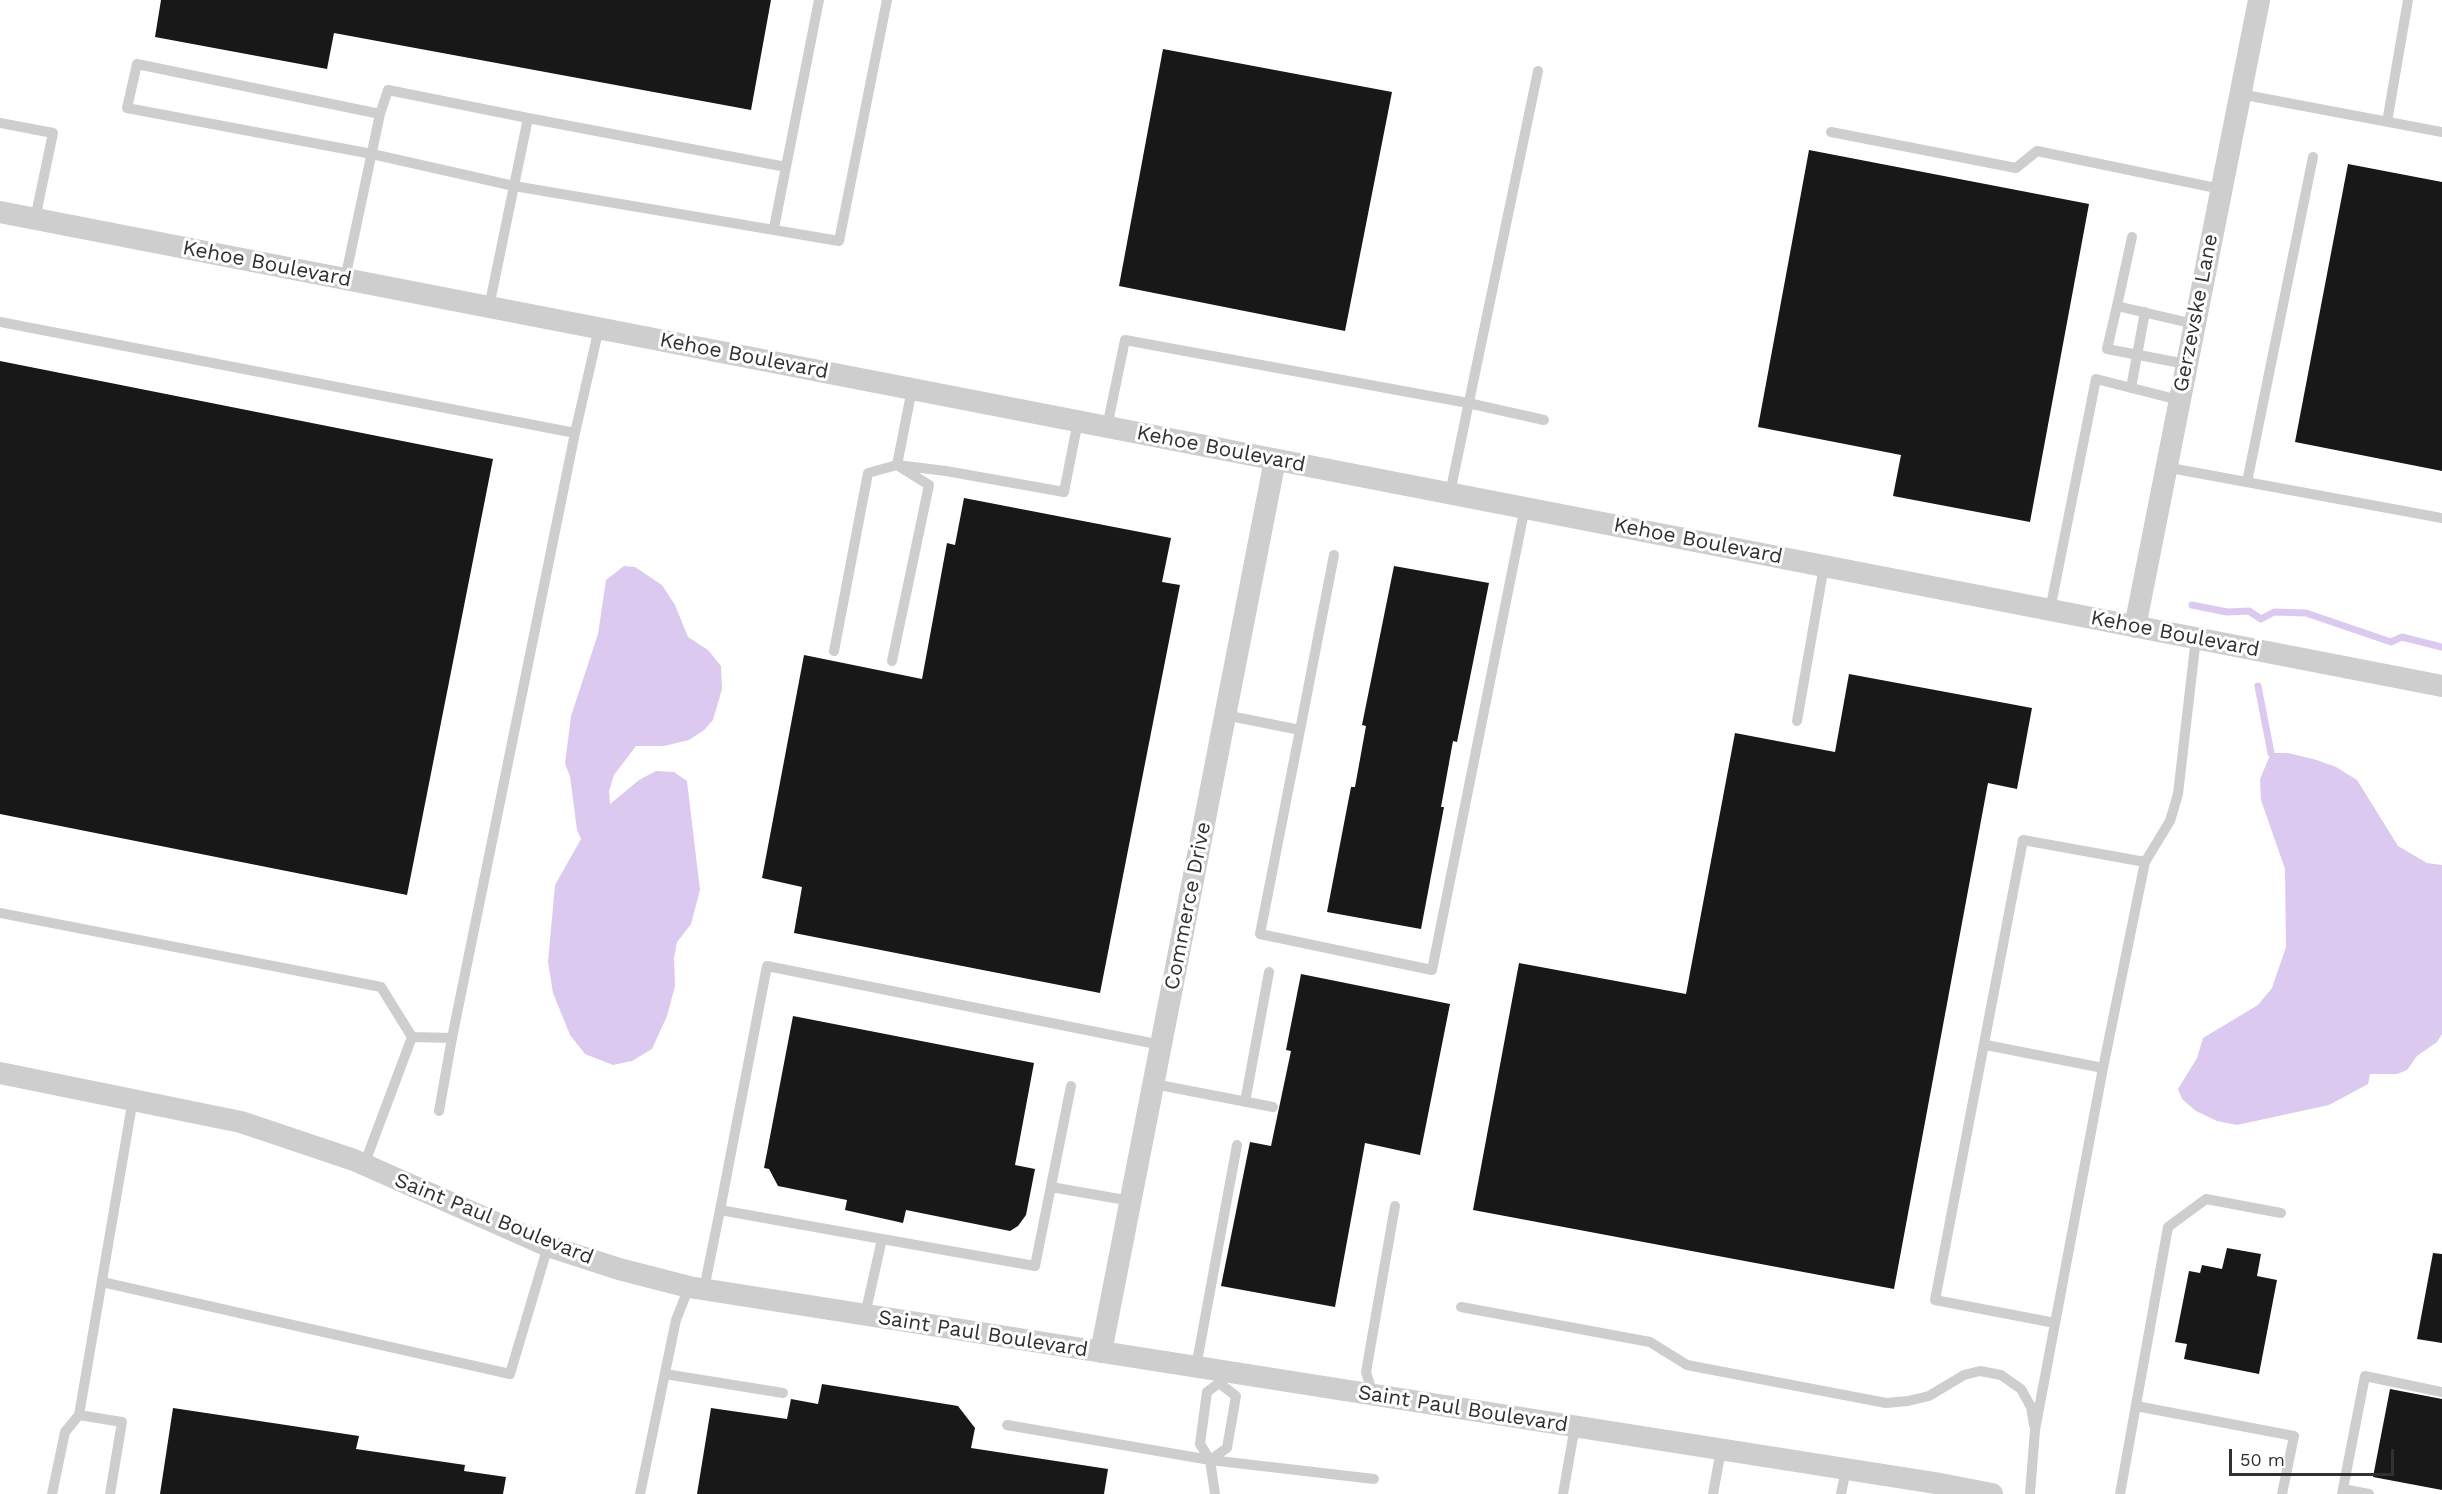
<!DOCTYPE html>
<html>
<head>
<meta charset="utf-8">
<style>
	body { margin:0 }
	#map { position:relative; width:2442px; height:1494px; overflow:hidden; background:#fff; font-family:"Work Sans",sans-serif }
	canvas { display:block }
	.scale { position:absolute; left:2229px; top:1449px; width:165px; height:27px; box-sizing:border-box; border:3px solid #313131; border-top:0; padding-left:8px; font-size:18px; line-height:21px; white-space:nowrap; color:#313131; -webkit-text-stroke:4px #fff; paint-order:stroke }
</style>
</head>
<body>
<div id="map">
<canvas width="2442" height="1494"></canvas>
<div class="scale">50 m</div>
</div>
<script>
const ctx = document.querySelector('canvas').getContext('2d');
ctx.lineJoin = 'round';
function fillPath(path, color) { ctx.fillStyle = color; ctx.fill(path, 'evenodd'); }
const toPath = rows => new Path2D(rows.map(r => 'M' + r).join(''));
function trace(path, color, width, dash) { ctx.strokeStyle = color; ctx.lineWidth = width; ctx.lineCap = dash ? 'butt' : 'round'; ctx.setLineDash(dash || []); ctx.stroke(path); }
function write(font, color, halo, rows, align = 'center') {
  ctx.font = font + ' "Work Sans",sans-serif'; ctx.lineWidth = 6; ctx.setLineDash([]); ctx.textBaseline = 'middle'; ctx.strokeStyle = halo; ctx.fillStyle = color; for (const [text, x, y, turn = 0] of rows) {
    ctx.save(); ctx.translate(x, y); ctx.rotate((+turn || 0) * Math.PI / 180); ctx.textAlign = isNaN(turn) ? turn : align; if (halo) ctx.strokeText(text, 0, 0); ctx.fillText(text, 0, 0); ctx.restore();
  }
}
const water = toPath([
	[624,566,635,567,662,585,675,605,688,637,708,650,721,666,722,689,713,720,704,730,689,740,664,746,636,746,614,775,609,791,610,804,639,780,656,771,674,772,687,781,700,890,691,924,677,942,674,958,675,986,667,1016,652,1049,632,1061,613,1065,585,1054,570,1035,553,993,548,962,555,885,581,839,577,830,570,776,565,764,571,716,598,634,606,580],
	[2271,753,2288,753,2317,760,2336,767,2357,780,2398,846,2427,863,2442,865,2442,1034,2437,1042,2417,1056,2407,1070,2397,1074,2370,1074,2368,1084,2329,1105,2237,1125,2217,1121,2196,1111,2182,1099,2178,1089,2197,1058,2203,1038,2258,1005,2272,988,2286,947,2285,869,2261,800,2260,779]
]);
const stream = toPath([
	[2192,605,2227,612,2249,611,2261,619,2274,612,2306,613,2391,642,2402,637,2442,647],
	[2258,686,2271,753]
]);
const building = toPath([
	[161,0,771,0,751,110,334,33,327,69,155,37],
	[1163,49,1392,92,1345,331,1119,286],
	[1809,150,2089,204,2030,522,1893,496,1901,455,1758,427],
	[2348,164,2442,182,2442,471,2295,442],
	[0,361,493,459,407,895,0,814],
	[964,498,1171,538,1162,582,1180,585,1100,993,794,933,802,887,762,878,804,655,922,679,947,543,955,545],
	[1394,566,1489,583,1457,742,1453,741,1441,807,1444,807,1421,929,1327,912,1351,787,1355,787,1366,726,1362,725],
	[1849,674,2032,708,2017,789,1988,783,1894,1289,1473,1210,1519,963,1686,994,1735,733,1835,752],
	[1301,974,1450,1004,1420,1155,1365,1143,1335,1307,1221,1286,1250,1142,1271,1146,1291,1051,1286,1050],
	[793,1016,1034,1063,1015,1165,1035,1169,1026,1215,1018,1226,1010,1231,906,1210,903,1223,845,1210,847,1200,778,1186,769,1169,764,1168],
	[2227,1248,2261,1254,2257,1276,2277,1280,2259,1374,2184,1359,2187,1344,2175,1342,2189,1271,2200,1273,2202,1265,2222,1269],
	[2433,1253,2442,1254,2442,1343,2417,1339],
	[822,1384,958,1406,975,1428,971,1448,1108,1469,1104,1494,697,1494,711,1408,787,1419,791,1399,818,1404],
	[2390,1389,2442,1399,2442,1490,2373,1477],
	[173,1408,359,1436,356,1449,465,1465,464,1471,506,1477,503,1494,160,1494]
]);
const service = toPath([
	[2240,94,2442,132],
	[380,114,137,64,127,108,372,154,514,186,839,241,887,0],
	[2387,122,2408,0],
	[0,123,53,133,35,219],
	[1831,132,2016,168,2037,151,2221,189],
	[774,228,786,167],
	[2132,237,2117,306,2194,324],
	[345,279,380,114,388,90,528,118],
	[2117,306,2107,349,2186,364],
	[489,307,528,118,786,167,819,0],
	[0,322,575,433],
	[2131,388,2145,312],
	[1107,427,1125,340,1468,403,1544,420],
	[2165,467,2442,518],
	[2247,482,2313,157],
	[1450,493,1538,71],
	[2050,610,2096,379,2179,400],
	[834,651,868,473,897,465,912,389],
	[892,661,929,485,897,465,946,471,1064,492,1078,421],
	[1225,715,1300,730,1260,934,1432,970,1525,507],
	[1797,721,1824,566],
	[1300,730,1334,555],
	[2145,862,2170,821,2178,794,2196,638],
	[0,913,381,987,412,1037,364,1165],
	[412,1037,452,1038,575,433,599,328],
	[1986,1045,2103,1068],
	[1154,1084,1273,1107],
	[1245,1102,1269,972],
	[439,1111,452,1038],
	[1051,1187,1131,1201],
	[720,1210,767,966,1161,1045],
	[882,1239,1035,1266,1071,1086],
	[102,1282,510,1374,548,1246],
	[704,1289,720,1210,882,1239,865,1315],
	[1461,1307,1650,1342,1687,1365,1886,1403,1908,1401,1929,1396,1964,1375,1980,1371,2001,1375,2021,1389,2031,1407,2034,1425],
	[1196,1367,1237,1145],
	[665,1374,783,1393],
	[1373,1395,1366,1372,1395,1206],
	[2136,1406,2294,1436,2282,1494],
	[1007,1425,1210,1460,1374,1479],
	[1210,1460,1227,1448,1236,1396,1219,1383],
	[2343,1489,2369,1494],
	[52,1494,65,1432,79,1415],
	[110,1494,122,1422,79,1415,133,1099],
	[640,1494,676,1320,689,1287],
	[1215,1494,1210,1460,1200,1444,1207,1392,1219,1383,1221,1371],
	[1563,1494,1575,1426],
	[1713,1494,1721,1450],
	[1841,1494,1846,1469],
	[2030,1494,2035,1430,2103,1068,2145,862,2023,840,1935,1300,2055,1323],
	[2120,1494,2168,1227,2206,1199,2281,1213],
	[2342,1494,2365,1376,2442,1392]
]);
const minor = toPath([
	[0,212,2442,686],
	[2135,627,2259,0],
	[0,1073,241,1122,354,1160,548,1246,619,1269,689,1287,1935,1483,1992,1494],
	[1101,1352,1275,460]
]);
const streetNames = [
	["Kehoe Boulevard",267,264,11],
	["Gerzevske Lane",2196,313,-79],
	["Kehoe Boulevard",744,356,11],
	["Kehoe Boulevard",1221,449,11],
	["Kehoe Boulevard",1698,541,11],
	["Kehoe Boulevard",2175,634,11],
	["Commerce Drive",1188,906,-79],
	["Saint Paul Boulevard",494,1219,22],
	["Saint Paul Boulevard",983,1334,9],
	["Saint Paul Boulevard",1463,1409,9]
];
fillPath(water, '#dcc9f0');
trace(stream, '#dcc9f0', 7);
fillPath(building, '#181818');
trace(service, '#cecece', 10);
trace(minor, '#cecece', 22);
write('21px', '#313131', '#fff', streetNames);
</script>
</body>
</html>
